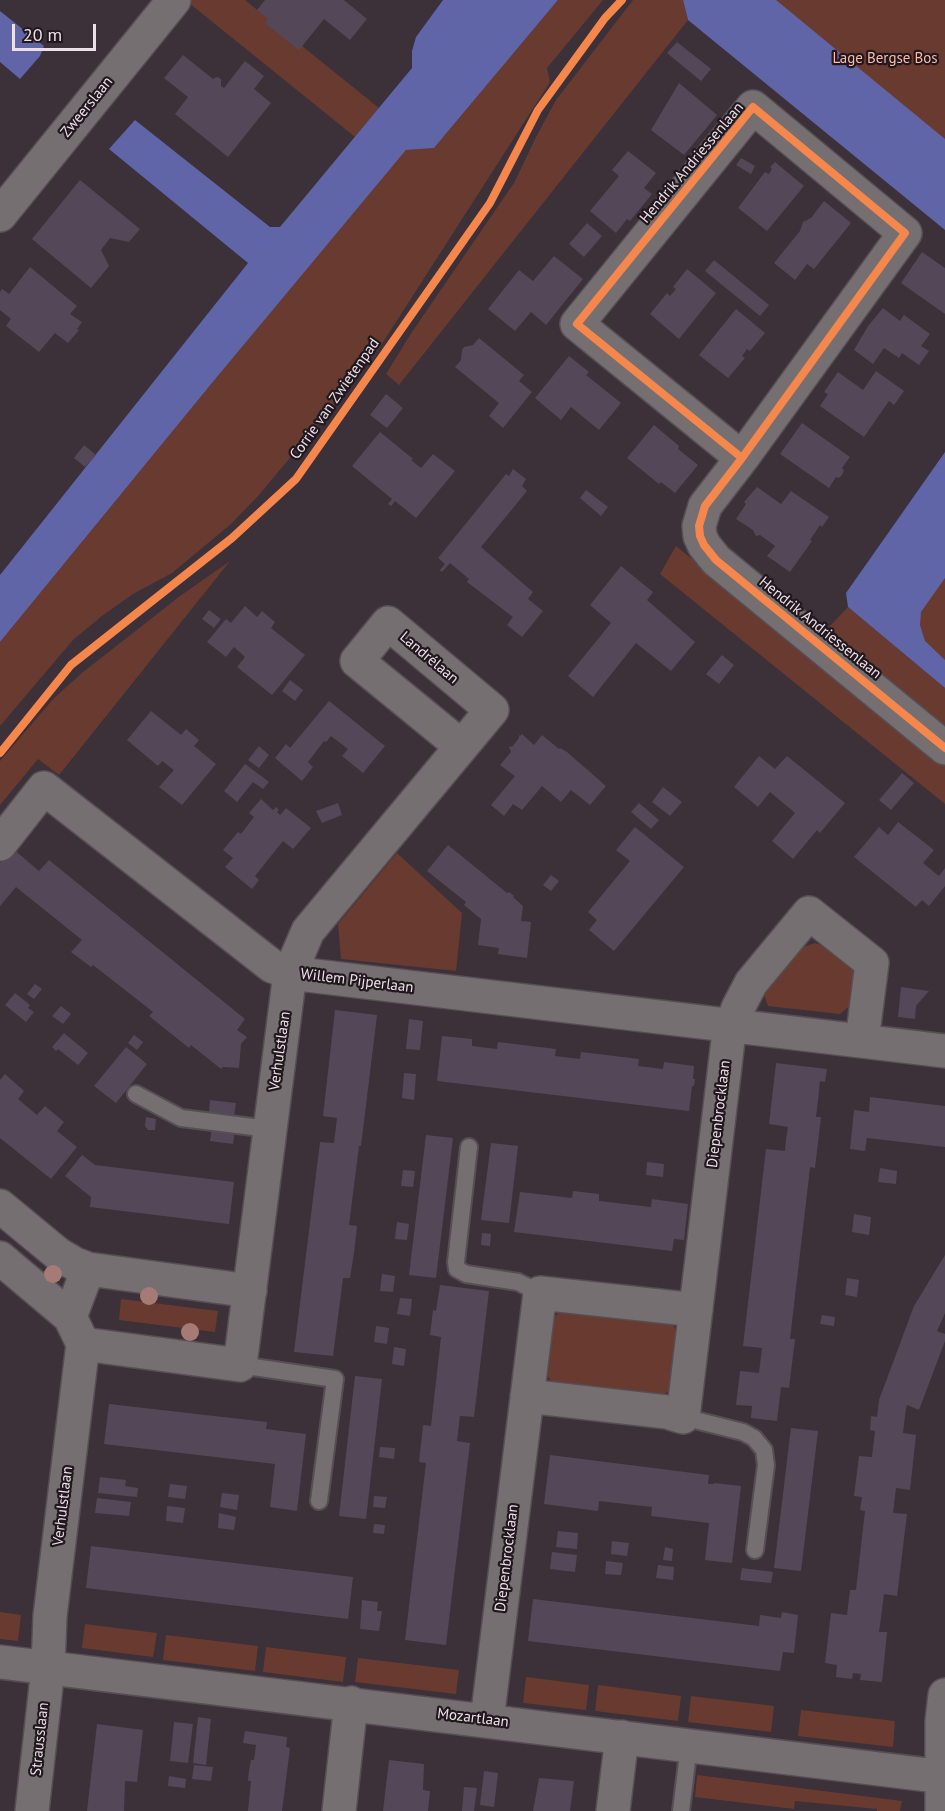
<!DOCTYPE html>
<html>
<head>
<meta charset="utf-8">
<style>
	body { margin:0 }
	#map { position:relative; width:945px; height:1811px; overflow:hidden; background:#3c3039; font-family:"PT Sans",sans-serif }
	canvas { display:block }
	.scale { position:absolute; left:12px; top:24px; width:84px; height:27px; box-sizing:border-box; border:3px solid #ecdfe8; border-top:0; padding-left:8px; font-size:18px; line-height:21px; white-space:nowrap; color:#ecdfe8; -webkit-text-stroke:4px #21181e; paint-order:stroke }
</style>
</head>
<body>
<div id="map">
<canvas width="945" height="1811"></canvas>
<div class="scale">20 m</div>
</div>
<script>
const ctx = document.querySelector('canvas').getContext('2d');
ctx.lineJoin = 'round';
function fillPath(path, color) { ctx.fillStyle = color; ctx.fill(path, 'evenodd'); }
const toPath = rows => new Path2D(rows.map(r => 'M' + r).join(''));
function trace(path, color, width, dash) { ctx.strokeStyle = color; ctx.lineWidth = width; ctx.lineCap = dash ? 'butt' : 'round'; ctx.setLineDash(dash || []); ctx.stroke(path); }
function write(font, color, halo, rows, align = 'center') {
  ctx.font = font + ' "PT Sans",sans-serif'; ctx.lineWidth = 4.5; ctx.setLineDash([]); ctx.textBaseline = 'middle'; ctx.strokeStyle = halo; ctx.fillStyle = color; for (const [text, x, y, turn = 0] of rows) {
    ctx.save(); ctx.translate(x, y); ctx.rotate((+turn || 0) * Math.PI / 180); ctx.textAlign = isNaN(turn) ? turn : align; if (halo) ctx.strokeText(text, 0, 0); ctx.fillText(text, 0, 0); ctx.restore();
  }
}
const green = toPath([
	[192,0,245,0,379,108,355,137,189,3],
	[558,0,603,0,547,68,550,82,378,350,336,403,258,496,231,524,172,573,133,594,102,616,73,640,0,726,0,642,212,383,406,150,434,148],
	[633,0,683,0,688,20,399,385,386,374,412,332,514,183,536,137,556,100],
	[725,0,945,0,945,184],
	[945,517,945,675,874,614],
	[676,546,945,765,945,804,660,574],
	[230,561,59,775,38,759,0,805,0,761,54,698,83,672,124,640,180,596],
	[848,607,945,688,945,730,835,641,839,636,829,627],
	[397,853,462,913,456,971,341,959,338,924],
	[815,943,826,947,853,968,855,977,851,1005,840,1014,768,1006,764,995,803,947],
	[121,1299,218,1311,215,1332,119,1320],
	[571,1308,665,1320,673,1325,678,1334,671,1389,659,1398,558,1386,551,1381,545,1372,551,1322,558,1313],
	[0,1612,21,1615,18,1641,0,1639],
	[85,1624,157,1633,153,1657,82,1648],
	[166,1635,258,1646,255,1671,163,1660],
	[266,1647,346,1657,343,1682,263,1672],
	[358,1658,459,1670,456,1694,355,1682],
	[526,1677,589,1685,586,1710,523,1703],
	[598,1685,681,1696,678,1721,595,1711],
	[691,1696,774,1706,771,1732,688,1722],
	[801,1710,895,1721,893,1747,798,1736],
	[697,1775,902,1801,900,1811,877,1811,877,1809,795,1801,794,1809,695,1797]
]);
const water = toPath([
	[443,0,558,0,434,148,406,150,212,383,0,642,0,575,248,263,109,149,135,120,270,227,280,227,412,68,412,51,416,37],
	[683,0,776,0,945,139,945,230,688,20],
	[0,11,44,46,40,56,20,79,0,62],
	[945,452,945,578,921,612,920,625,925,641,945,660,945,688,848,607,846,593]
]);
const building = toPath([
	[265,0,344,0,367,19,350,40,324,19,299,50,265,23,268,19,257,10],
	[677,42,711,69,701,81,667,53],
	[183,55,213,79,217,77,221,79,221,86,224,88,245,61,264,76,254,89,271,103,228,157,175,114,188,97,164,78],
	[679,83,717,115,684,155,651,130],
	[628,151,656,173,644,188,652,194,630,221,627,219,616,233,590,211,619,176,612,170],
	[741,158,755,166,751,174,736,165],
	[775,162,804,186,767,231,738,208,765,172,769,174,772,169,770,167],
	[80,180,140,229,129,242,110,238,101,250,109,266,91,288,32,239],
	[824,201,851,223,814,269,807,264,795,280,774,263,800,231,803,222,811,218],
	[587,223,602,236,584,257,569,244],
	[922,252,945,268,945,314,901,283],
	[554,256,583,279,546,325,531,312,515,331,488,309,519,270,533,281],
	[714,260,769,305,760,316,705,271],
	[30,267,77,306,70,314,82,322,77,329,79,330,68,343,55,333,39,352,6,326,11,319,0,310,0,292,2,289,9,294],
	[687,269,716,293,679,339,650,314,667,293,670,296,676,289,673,287],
	[883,308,900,321,904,315,930,334,921,346,929,351,919,365,902,353,899,358,884,348,873,364,854,350,868,326],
	[736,309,765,333,750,351,747,349,742,356,745,358,728,378,699,355],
	[479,338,524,375,519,381,532,392,503,428,489,416,499,403,455,367,461,360,462,350,464,347,473,345],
	[569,356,589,372,586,375,621,403,599,430,571,407,561,420,535,398],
	[876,371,904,391,894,405,889,401,864,437,820,406,828,394,824,392,838,372,863,390],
	[386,394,403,408,387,428,370,415],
	[802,423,850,457,842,468,844,470,842,475,839,478,836,477,829,488,780,454],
	[654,425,679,446,678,449,698,465,675,493,661,482,659,484,627,458],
	[380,432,413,459,411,460,421,468,433,454,455,471,416,518,395,501,391,506,388,504,392,499,352,466],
	[84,445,96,455,85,467,74,458],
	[513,469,526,479,522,486,527,491,481,547,533,592,528,599,543,611,522,637,507,625,513,617,467,582,469,579,450,563,442,572,440,570,445,564,438,558,506,474,509,476],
	[757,487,781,504,791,491,829,517,822,527,820,525,810,540,812,541,790,572,767,556,775,546,760,535,756,536,753,530,736,519,746,504,744,502],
	[586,490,608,507,601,516,580,498],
	[621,566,653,592,647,600,695,642,671,671,636,643,593,697,568,676,611,623,590,605],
	[245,606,257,617,262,611,275,622,271,628,305,655,272,695,237,667,245,657,234,647,226,657,207,642,226,619,231,623],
	[209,610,221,619,214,628,202,619],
	[722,655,734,665,719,684,706,674],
	[290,680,303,690,295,701,282,691],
	[329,701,385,746,363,773,342,756,348,749,331,736,326,742,324,741,308,762,313,767,302,781,275,758,286,744,290,748],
	[151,711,181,735,186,729,199,740,194,746,216,764,182,805,159,787,174,770,162,761,158,766,127,740],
	[522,734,534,745,542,735,559,749,560,748,567,752,606,786,590,805,571,790,561,802,542,786,522,810,513,804,504,816,491,805,515,776,500,765,511,752,509,747,510,746,512,747,519,738,519,735,520,736],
	[259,746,269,755,259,768,248,760],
	[759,756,775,769,787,756,845,803,820,833,817,830,793,859,772,841,795,813,770,792,758,807,734,787],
	[245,764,269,782,263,789,253,782,237,802,224,791],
	[902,773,914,783,891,810,879,800],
	[663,787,682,802,670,816,652,802],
	[261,799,273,810,276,807,279,810,277,812,280,815,286,808,311,828,293,849,283,841,255,876,259,880,252,889,225,867,233,858,223,850,238,832,241,834,254,817,249,813],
	[338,803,342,815,322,823,316,811],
	[639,803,659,820,651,829,631,812],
	[898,822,934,850,923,863,939,876,945,868,945,886,929,906,922,900,916,907,854,857,879,827,888,835],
	[635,827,684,867,614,951,589,930,597,920,588,912,630,861,616,850],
	[448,845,507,893,509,892,514,896,513,897,523,906,521,921,531,922,527,958,498,954,499,948,478,945,481,919,464,905,466,902,427,871],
	[12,848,39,871,49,860,245,1019,237,1030,247,1037,241,1044,239,1068,223,1067,221,1069,191,1045,189,1048,149,1016,153,1012,134,997,93,965,91,967,71,952,82,940,16,887,0,906,0,863],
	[551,875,559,881,551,891,543,885],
	[35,984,42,989,34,999,27,994],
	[901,987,929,991,916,1006,915,1019,898,1017],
	[15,993,30,1005,28,1008,34,1012,26,1022,5,1005],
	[61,1006,71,1014,63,1024,52,1016],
	[335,1010,377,1015,361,1146,359,1146,349,1225,357,1226,354,1253,350,1278,343,1278,333,1356,294,1352,320,1142,334,1143,337,1118,323,1116],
	[409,1019,423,1021,420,1050,406,1049],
	[64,1033,88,1053,78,1065,58,1049,56,1051,52,1047],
	[134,1035,143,1042,137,1050,128,1043],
	[442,1036,472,1039,472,1046,497,1049,498,1042,556,1049,555,1056,580,1059,581,1052,639,1059,638,1066,663,1069,664,1062,694,1066,693,1079,695,1079,694,1086,692,1086,689,1111,437,1081],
	[126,1047,147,1064,116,1103,94,1086],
	[776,1063,827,1069,825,1082,820,1081,818,1100,816,1117,821,1117,815,1168,810,1167,808,1185,790,1339,795,1339,789,1388,781,1387,777,1421,751,1418,752,1406,736,1405,740,1371,759,1373,762,1348,743,1346,766,1149,785,1151,786,1139,788,1127,769,1124],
	[404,1073,416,1074,414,1100,402,1098],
	[5,1074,24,1091,18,1099,37,1115,45,1106,64,1122,57,1131,77,1147,51,1179,0,1138,0,1080],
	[870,1097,945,1106,945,1147,867,1138,865,1151,850,1149,854,1110,869,1112],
	[210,1100,236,1103,234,1116,209,1113],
	[146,1117,156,1119,155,1130,148,1130,145,1126],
	[212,1126,235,1129,233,1144,210,1141],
	[426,1135,453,1138,436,1278,409,1275],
	[491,1143,518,1146,509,1223,481,1220],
	[82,1155,95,1165,234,1182,229,1224,90,1207,91,1197,65,1176],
	[647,1162,664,1164,663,1177,646,1175],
	[880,1168,897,1171,896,1184,878,1182],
	[403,1170,415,1171,413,1187,401,1186],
	[573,1191,599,1194,599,1201,651,1207,652,1199,688,1204,684,1240,674,1239,672,1251,514,1232,520,1192,572,1198],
	[854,1214,871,1217,869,1235,852,1232],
	[397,1222,409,1224,407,1240,395,1239],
	[482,1233,491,1234,490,1246,481,1245],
	[945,1255,945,1313,937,1331,945,1334,945,1341,919,1410,907,1405,906,1408,903,1433,916,1435,910,1490,896,1488,893,1513,907,1514,897,1596,884,1594,879,1632,887,1632,882,1682,860,1680,861,1674,853,1673,852,1679,836,1677,837,1665,825,1663,831,1613,847,1615,850,1590,856,1590,865,1511,860,1510,862,1497,854,1496,859,1456,872,1457,875,1431,870,1430,871,1416,877,1417,879,1400,914,1306],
	[382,1274,395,1276,393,1292,380,1291],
	[847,1278,859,1280,857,1297,845,1295],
	[440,1285,489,1291,474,1417,460,1416,457,1441,470,1443,446,1645,405,1640,426,1463,419,1462,423,1425,431,1426,441,1337,430,1335,433,1310,436,1311],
	[400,1298,412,1299,410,1316,397,1314],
	[822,1315,835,1317,834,1326,820,1324],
	[376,1326,389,1328,387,1344,374,1342],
	[394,1347,406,1349,404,1366,392,1364],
	[355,1376,382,1379,366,1519,339,1516],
	[109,1404,267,1422,266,1429,306,1434,297,1511,270,1507,275,1464,104,1444],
	[791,1428,818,1431,801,1571,774,1568],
	[380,1447,395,1448,394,1459,379,1457],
	[550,1455,709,1475,708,1484,714,1484,714,1483,741,1486,732,1563,705,1560,709,1523,651,1516,652,1507,599,1501,598,1511,544,1504],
	[100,1477,126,1480,125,1486,138,1488,137,1497,98,1493],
	[170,1484,187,1486,185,1499,168,1497],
	[222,1493,239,1495,237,1510,220,1507],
	[374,1496,387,1497,385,1508,373,1507],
	[97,1498,131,1502,129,1516,95,1513],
	[167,1506,185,1508,183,1523,166,1521],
	[219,1513,236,1517,234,1530,218,1528],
	[374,1524,385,1525,384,1534,373,1533],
	[558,1531,578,1533,577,1549,556,1547],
	[612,1541,629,1543,627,1556,611,1554],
	[91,1546,353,1577,348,1619,86,1588],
	[665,1547,673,1549,672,1561,663,1560],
	[552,1552,577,1555,575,1572,550,1569],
	[606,1561,623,1563,621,1575,605,1574],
	[658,1565,674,1567,673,1580,656,1578],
	[742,1568,773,1572,771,1583,740,1580],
	[533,1599,759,1626,760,1615,781,1618,782,1612,798,1615,794,1653,783,1652,780,1671,528,1641],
	[362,1600,378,1602,377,1611,382,1611,379,1631,360,1629],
	[198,1717,211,1719,206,1765,193,1763],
	[174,1722,193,1724,188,1763,170,1761],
	[97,1724,143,1730,137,1782,125,1781,124,1811,87,1811],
	[245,1731,287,1737,286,1747,290,1748,282,1811,248,1811,251,1781,248,1781,249,1770,251,1760,254,1760,256,1745,243,1743],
	[389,1760,424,1764,423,1790,430,1791,428,1811,383,1811],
	[194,1765,213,1767,211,1781,192,1779],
	[484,1771,498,1773,494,1807,480,1805],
	[169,1776,186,1779,185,1788,168,1786],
	[539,1778,574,1781,570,1811,533,1811],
	[464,1787,477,1788,474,1811,462,1811]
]);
const service = toPath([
	[136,1094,181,1118,269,1129],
	[469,1147,456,1262,457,1269,466,1274,518,1282,540,1293],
	[240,1365,335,1379,319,1501],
	[683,1417,743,1432,754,1438,764,1450,766,1465,755,1550],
	[681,1811,689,1745]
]);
const minor = toPath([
	[0,215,174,0],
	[742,458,577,324,753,107,905,233,742,458,705,506,699,526,700,536,704,545,716,560,945,748],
	[0,844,44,788,272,966,290,973,945,1051],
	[0,1206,58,1254,75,1264,88,1269],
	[0,1258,70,1317],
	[83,1344,240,1365,290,973,308,931,492,710,388,623,357,661,461,746],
	[527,1396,667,1412,683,1417,729,1032,738,1008,751,983,809,913,872,963,862,1041],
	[0,1662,945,1777],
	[487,1720,540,1293,696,1310],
	[32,1811,48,1668,50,1616,83,1344,70,1317,88,1269,250,1291],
	[339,1811,351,1703],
	[613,1811,622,1737],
	[942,1811,942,1721,945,1695]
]);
const cycleway = toPath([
	[742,458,577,324,753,107,905,233,742,458,705,506,699,526,700,536,704,545,716,560,945,748],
	[0,753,71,665,232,538,296,479,490,203,538,110,605,18,622,0]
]);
const trees = [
	[53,1274],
	[149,1296],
	[190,1332]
];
const parkNames = [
	["Lage Bergse Bos",885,59]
];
const streetNames = [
	["Zweerslaan",87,107,-51],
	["Hendrik Andriessenlaan",692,163,-50],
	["Corrie van Zwietenpad",335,399,-55],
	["Hendrik Andriessenlaan",820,628,39],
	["Landrélaan",429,658,40],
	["Willem Pijperlaan",357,981,7],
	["Verhulstlaan",280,1051,-82],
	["Diepenbrocklaan",719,1114,-83],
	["Verhulstlaan",63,1506,-83],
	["Diepenbrocklaan",507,1558,-83],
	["Mozartlaan",473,1718,7],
	["Strausslaan",40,1739,-84]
];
fillPath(green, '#693a30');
fillPath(water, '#5f65a6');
fillPath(building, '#544858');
trace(service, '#574d54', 20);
trace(minor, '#574d54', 36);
trace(service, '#756f71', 16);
trace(minor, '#756f71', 33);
trace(cycleway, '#f5874c', 8);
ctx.fillStyle = '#a67b75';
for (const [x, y] of trees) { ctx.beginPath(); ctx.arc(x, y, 9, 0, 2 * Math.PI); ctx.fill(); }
write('15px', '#fdb8a6', '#21181e', parkNames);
write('15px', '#ecdfe8', '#21181e', streetNames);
</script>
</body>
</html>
